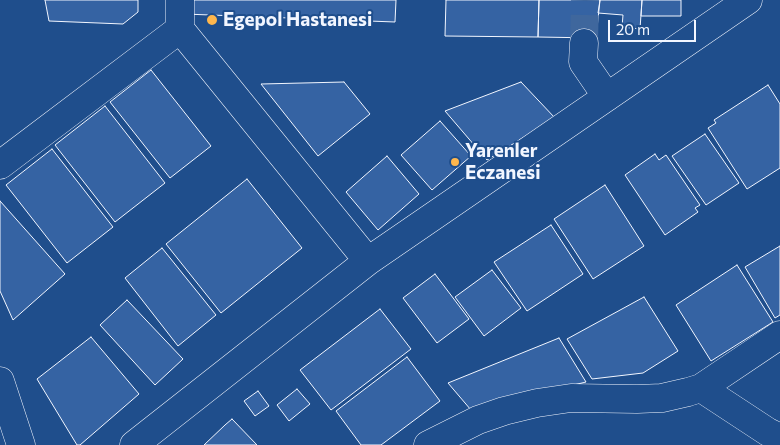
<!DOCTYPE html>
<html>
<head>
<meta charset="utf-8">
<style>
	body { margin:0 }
	#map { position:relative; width:780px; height:445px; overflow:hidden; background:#1f4e8c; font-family:Commissioner,sans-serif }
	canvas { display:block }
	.scale { position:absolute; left:608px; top:20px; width:88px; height:22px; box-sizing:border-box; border:2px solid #f2f6ff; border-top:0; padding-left:6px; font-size:15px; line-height:18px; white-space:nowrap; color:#f2f6ff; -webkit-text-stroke:4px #1f4e8c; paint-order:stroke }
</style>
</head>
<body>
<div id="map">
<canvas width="780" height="445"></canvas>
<div class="scale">20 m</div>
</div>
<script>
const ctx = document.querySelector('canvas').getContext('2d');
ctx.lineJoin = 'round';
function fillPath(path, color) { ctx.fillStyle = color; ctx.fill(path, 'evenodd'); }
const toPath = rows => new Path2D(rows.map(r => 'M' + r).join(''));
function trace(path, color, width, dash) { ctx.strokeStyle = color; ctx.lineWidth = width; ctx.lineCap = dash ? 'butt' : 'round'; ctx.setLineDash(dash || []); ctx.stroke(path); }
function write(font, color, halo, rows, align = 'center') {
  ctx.font = font + ' Commissioner,sans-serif'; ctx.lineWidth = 4; ctx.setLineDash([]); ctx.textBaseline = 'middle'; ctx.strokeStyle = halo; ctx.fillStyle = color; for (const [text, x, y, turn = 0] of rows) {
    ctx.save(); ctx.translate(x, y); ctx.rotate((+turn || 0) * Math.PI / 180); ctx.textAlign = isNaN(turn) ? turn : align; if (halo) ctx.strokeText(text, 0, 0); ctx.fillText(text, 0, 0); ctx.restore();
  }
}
const building = toPath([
	[45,0,138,0,138,12,123,24,49,21,45,0],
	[185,0,396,0,395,22,184,14,185,0],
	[446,0,539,0,538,37,445,36,446,0],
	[539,0,600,0,596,38,538,37,539,0],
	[600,0,642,0,640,29,622,27,623,15,598,13,600,0],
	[642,0,681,0,681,16,641,16,642,0],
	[151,70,211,146,170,178,110,102,151,70],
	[344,82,370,114,318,156,261,84,344,82],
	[521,82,555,118,487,160,445,111,521,82],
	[768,85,780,104,780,168,747,189,708,128,716,123,714,120,768,85],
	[105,106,165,183,115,222,55,145,105,106],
	[440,121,471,156,432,190,401,155,440,121],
	[705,134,739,183,706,205,672,156,705,134],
	[52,149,113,227,67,263,6,185,52,149],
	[655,154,659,160,666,155,700,205,695,208,698,212,665,235,625,175,655,154],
	[387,156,419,194,378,230,346,192,387,156],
	[247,179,302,248,221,313,166,244,247,179],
	[605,185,644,246,593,279,554,219,605,185],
	[0,201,65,274,13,320,0,291,0,201],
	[551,225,583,274,527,311,494,262,551,225],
	[780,246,780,315,775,318,745,267,780,246],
	[162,248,216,315,178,346,125,278,162,248],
	[737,265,773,322,711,361,676,305,737,265],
	[492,270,521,308,484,336,455,297,492,270],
	[435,274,469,319,437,343,403,298,435,274],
	[644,297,678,351,643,373,592,379,567,339,644,297],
	[127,300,183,359,155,385,100,325,127,300],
	[380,309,411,349,331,410,300,370,380,309],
	[91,337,139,394,80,445,77,445,37,379,91,337],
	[559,338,586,382,471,410,448,383,559,338],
	[407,357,440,401,381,445,361,445,336,411,407,357],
	[297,389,310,404,289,421,277,405,297,389],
	[258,391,269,406,255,416,244,401,258,391],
	[232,419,257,445,204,445,225,425,232,419]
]);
const minorTunnel = toPath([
	[584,43,585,0]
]);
const minor = toPath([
	[180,29,368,261],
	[584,43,583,62,607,97],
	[0,165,180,29,180,0],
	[701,388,768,432,780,438],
	[134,445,368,261,748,0],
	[428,445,478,420,504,411,537,403,571,398,637,399,662,398,688,392,701,388,780,335]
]);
const major = toPath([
	[0,381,21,445]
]);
const markers = [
	[212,20,6,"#ffb74d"],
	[455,162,5,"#ffb74d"]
];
const poiNames = [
	["Egepol Hastanesi",223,20],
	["Yarenler",465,151],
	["Eczanesi",465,173]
];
fillPath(building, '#3563a3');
trace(building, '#f2f6ff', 1);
trace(minorTunnel, '#3f679d', 28, [28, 14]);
trace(minor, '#f2f6ff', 29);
trace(major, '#f2f6ff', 29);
trace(minor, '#1f4e8c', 28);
trace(major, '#1f4e8c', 28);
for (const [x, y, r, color] of markers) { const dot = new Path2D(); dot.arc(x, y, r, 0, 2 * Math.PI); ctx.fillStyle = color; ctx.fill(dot); trace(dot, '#1f4e8c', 2); }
write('bold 19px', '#f2f6ff', '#1f4e8c', poiNames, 'left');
</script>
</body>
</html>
